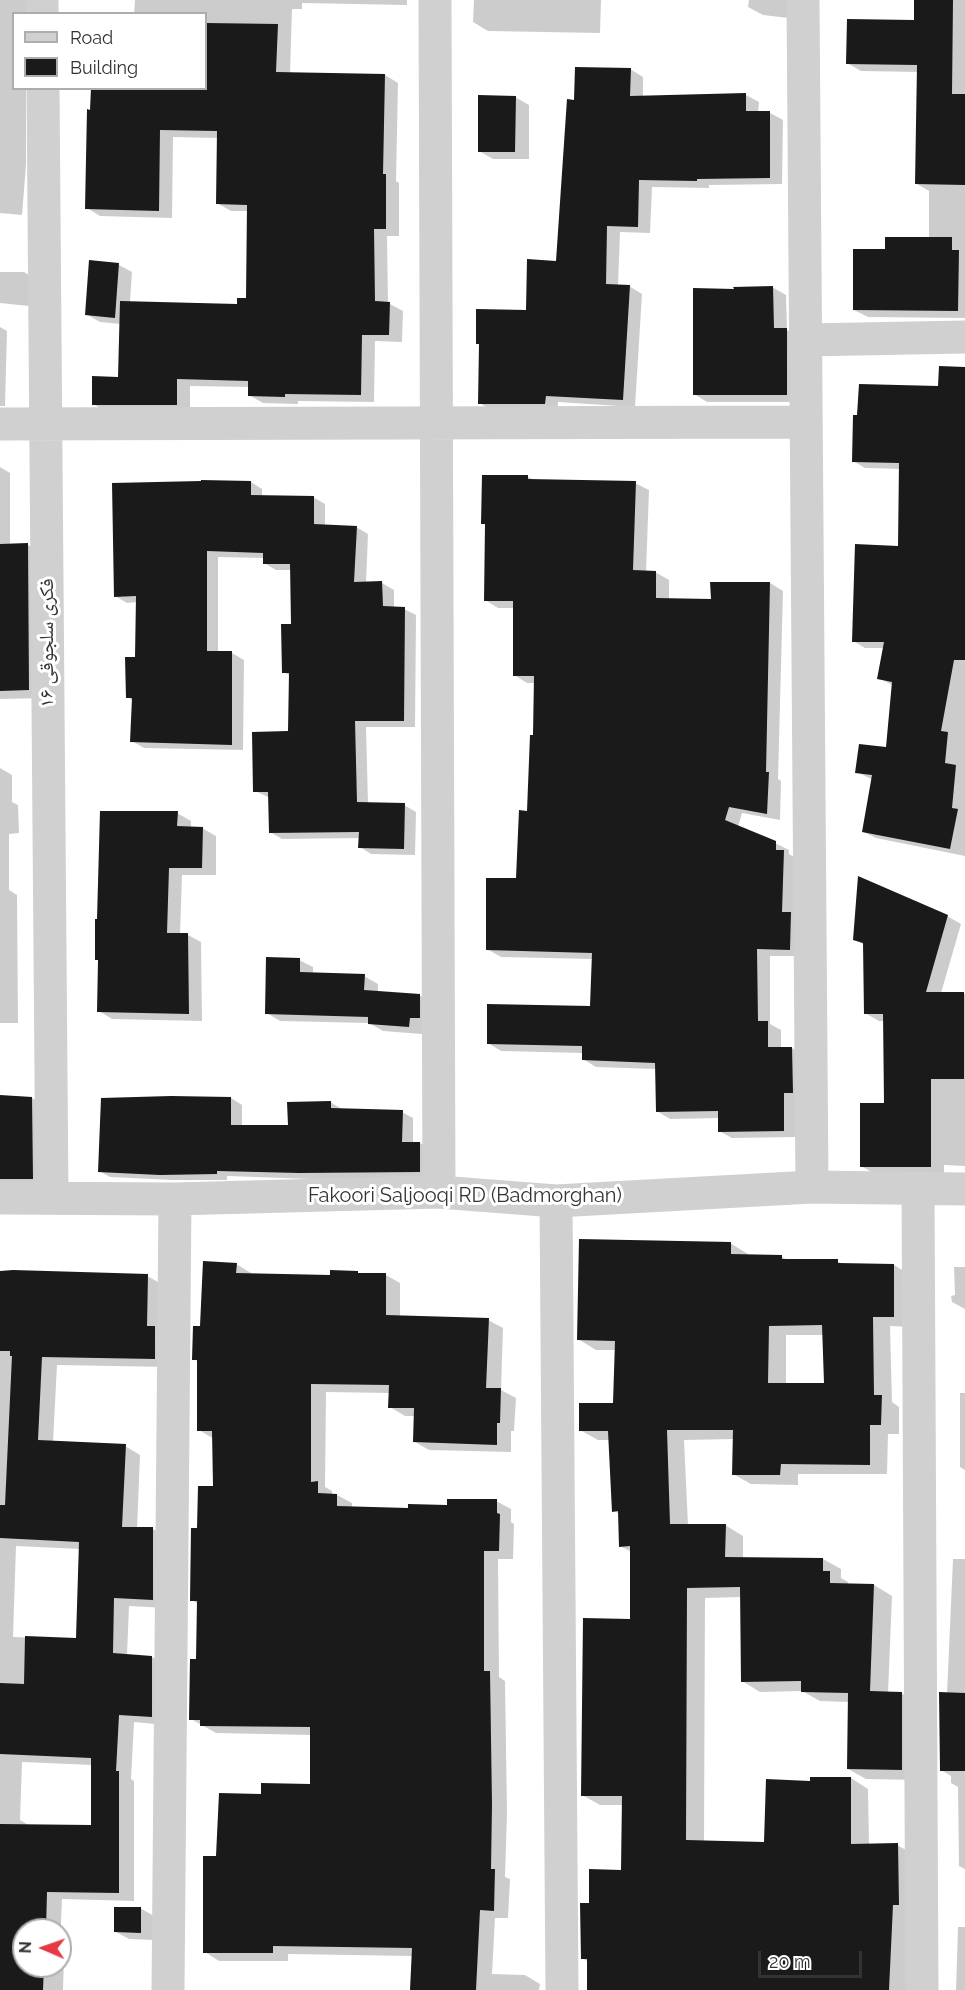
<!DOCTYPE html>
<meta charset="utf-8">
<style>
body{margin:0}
#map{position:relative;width:965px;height:1990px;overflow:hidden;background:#fff;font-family:Raleway,sans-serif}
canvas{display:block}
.legend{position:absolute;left:12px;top:12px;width:195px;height:78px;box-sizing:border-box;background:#fff;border:2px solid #adadad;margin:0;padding:8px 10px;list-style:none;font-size:18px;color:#333}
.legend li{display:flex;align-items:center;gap:12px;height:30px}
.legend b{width:30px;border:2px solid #adadad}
.north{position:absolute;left:12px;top:1918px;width:60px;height:60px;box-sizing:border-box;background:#fff;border:2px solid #adadad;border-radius:50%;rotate:272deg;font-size:16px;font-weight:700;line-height:24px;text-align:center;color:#333}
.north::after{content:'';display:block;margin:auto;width:21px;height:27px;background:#e63946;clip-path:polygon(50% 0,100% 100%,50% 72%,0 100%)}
.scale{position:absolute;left:758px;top:1951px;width:104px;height:27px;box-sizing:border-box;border:3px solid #333;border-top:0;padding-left:8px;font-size:18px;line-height:21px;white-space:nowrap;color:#333;-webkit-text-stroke:4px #fff;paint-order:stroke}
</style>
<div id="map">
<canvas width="965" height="1990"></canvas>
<ul class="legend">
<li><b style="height:8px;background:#d0d0d0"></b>Road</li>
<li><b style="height:16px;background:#1a1a1a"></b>Building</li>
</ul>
<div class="north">N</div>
<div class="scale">20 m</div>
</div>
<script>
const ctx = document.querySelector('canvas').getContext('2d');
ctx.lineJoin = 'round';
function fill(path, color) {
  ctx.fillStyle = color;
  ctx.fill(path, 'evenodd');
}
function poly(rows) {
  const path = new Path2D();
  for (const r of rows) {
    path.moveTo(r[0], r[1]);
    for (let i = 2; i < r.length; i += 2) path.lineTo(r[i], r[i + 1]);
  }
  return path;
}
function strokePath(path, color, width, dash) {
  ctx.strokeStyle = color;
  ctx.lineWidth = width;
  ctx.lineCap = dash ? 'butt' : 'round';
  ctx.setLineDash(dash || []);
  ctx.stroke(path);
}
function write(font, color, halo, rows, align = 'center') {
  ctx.font = font + ' Raleway,"Noto Naskh Arabic",sans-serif';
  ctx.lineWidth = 6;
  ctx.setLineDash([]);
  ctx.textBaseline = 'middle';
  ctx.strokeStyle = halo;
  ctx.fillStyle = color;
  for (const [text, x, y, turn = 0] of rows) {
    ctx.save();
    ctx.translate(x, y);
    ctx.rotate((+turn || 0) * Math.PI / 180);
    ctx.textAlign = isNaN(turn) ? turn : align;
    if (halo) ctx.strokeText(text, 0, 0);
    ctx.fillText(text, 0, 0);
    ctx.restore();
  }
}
const shadow = poly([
 [0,0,32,0,32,14,14,14,14,88,40,88,26,89,26,165,22,215,0,213],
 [135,0,407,0,407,5,302,3,302,9,292,9,290,74,385,75,398,83,396,181,399,183,399,236,387,236,388,303,403,311,402,342,375,341,374,402,298,401,298,404,263,403,249,395,249,387,190,386,190,412,107,412,93,404,119,378,121,324,100,322,86,314,91,262,119,265,132,272,130,302,238,305,248,299,249,211,231,211,217,203,218,138,173,137,172,218,100,216,87,208,133,88,206,88,206,14,134,14],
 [474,0,601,0,600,33,488,31,473,22],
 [749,0,790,0,788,18,763,15,748,7],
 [916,0,965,0,965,318,868,317,854,310,886,251,929,239,929,191,917,184,919,72,861,71,847,63,916,22],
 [630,69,643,77,643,97,746,95,759,102,758,113,770,113,783,120,782,184,709,185,709,188,652,187,650,233,620,232,618,286,629,286,642,294,635,407,558,402,558,410,492,411,480,403,481,345,477,343,527,311,557,262,575,101],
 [515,97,529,105,529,159,493,159,479,151],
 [0,272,24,272,30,276,29,306,0,303],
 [772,287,786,295,787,330,800,337,800,402,707,402,694,394,735,291],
 [0,327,7,331,5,406,0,406],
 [965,368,965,856,876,838,864,832,873,780,857,772,887,749,894,686,879,678,884,648,865,648,853,641,899,547,901,469,865,468,853,461],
 [0,467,10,473,10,545,28,545,43,553,44,698,0,699],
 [528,477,534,480,635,483,649,490,646,572,655,572,669,580,669,600,712,600,712,584,770,583,783,591,778,779,781,781,780,820,742,813,738,827,775,843,789,850,789,854,797,859,803,956,770,956,770,1024,781,1030,781,1048,792,1048,805,1056,797,1137,732,1138,719,1131,719,1118,670,1119,657,1111,656,1069,596,1067,583,1059,583,1053,501,1051,488,1043,591,1007,593,959,501,957,487,949,517,880,529,812,535,737,536,683,527,683,514,675,514,608,498,608,485,600,486,525,483,523],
 [251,482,262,489,262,497,313,497,325,504,325,526,356,527,368,534,366,583,382,583,394,590,394,608,404,609,416,615,415,727,366,727,368,804,404,805,416,812,415,855,371,854,360,847,360,838,282,839,270,832,270,798,255,791,290,733,290,676,284,672,292,625,292,570,276,570,264,563,264,558,218,557,218,653,232,653,244,660,243,750,144,748,132,741,133,701,128,697,137,659,137,602,127,603,115,596],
 [0,768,12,775,12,802,18,805,19,833,9,834,9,890,17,895,18,1023,0,1023],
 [177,813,191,821,191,828,202,828,216,836,216,875,182,875,180,935,188,935,201,942,202,1021,112,1019,99,1011,100,961,97,959],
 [947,916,961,924,941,993,965,994,965,1166,944,1165,944,1174,875,1174,861,1166,886,1105,885,1021,879,1021,865,1013,865,945,855,940],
 [299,960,313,967,313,974,364,976,378,984,378,993,419,995,433,1003,422,1034,383,1031,369,1023,280,1021,267,1013],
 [0,1097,32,1098,47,1107,48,1187,0,1190],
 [231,1098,242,1105,242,1126,289,1126,330,1102,342,1109,402,1112,413,1118,413,1143,420,1143,431,1150,431,1178,312,1179,227,1176,227,1180,172,1180,110,1177,99,1171,102,1100],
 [730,1243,748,1254,748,1256,782,1257,789,1261,837,1261,844,1265,894,1265,912,1276,911,1327,890,1326,892,1402,899,1407,899,1434,888,1434,887,1474,798,1474,798,1485,751,1484,733,1474,734,1439,684,1440,688,1525,725,1525,743,1536,743,1558,823,1559,841,1569,841,1578,848,1582,848,1585,874,1585,892,1596,888,1693,901,1693,919,1703,920,1780,866,1779,848,1769,849,1702,820,1701,802,1691,760,1692,742,1681,741,1597,705,1598,704,1842,766,1843,811,1782,851,1778,868,1789,869,1845,897,1845,915,1855,907,1990,588,1990,589,1962,582,1958,590,1905,622,1871,623,1805,600,1805,582,1795,631,1621,632,1552,620,1546,620,1514,614,1511,610,1440,598,1440,580,1430,615,1404,616,1350,596,1350,578,1339],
 [786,1335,824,1335,825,1384,786,1384],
 [236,1264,251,1273,251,1275,331,1277,357,1272,362,1275,386,1275,400,1283,400,1317,488,1320,503,1328,501,1390,516,1398,514,1431,511,1431,511,1452,429,1450,415,1442,416,1416,405,1416,390,1407,390,1393,326,1392,325,1487,332,1491,332,1495,337,1495,352,1503,352,1508,409,1510,496,1501,511,1509,511,1522,514,1524,513,1559,498,1559,499,1677,505,1681,507,1814,505,1877,510,1879,508,1918,495,1918,492,1974,525,1975,540,1984,539,1990,411,1990,413,1956,288,1954,288,1961,219,1961,205,1952,218,1857,263,1796,312,1785,312,1735,216,1733,191,1719,198,1661,198,1604,192,1600,199,1530,215,1488,214,1439,199,1430,199,1362,194,1359,202,1328],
 [954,1267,965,1267,965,1309,952,1302,951,1296,955,1295],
 [0,1272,147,1276,162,1284,170,1367,57,1365,53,1442,125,1446,140,1455,137,1529,153,1529,168,1538,167,1608,129,1606,127,1655,152,1657,167,1666,166,1725,134,1722,131,1779,134,1781,134,1901,62,1899,60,1946,60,1930,24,1930,24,1966,60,1966,60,1953,64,1955,63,1990,0,1990],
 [16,1546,81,1549,77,1639,13,1637],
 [22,1762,93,1765,93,1826,30,1826,20,1820],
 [960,1393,965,1393,965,1470,960,1467],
 [953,1559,965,1559,965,1869,959,1866,958,1787,951,1783,951,1776,941,1770,947,1694],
 [140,1908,154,1916,154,1940,129,1939,116,1932],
 [958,1927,965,1927,965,1990,956,1990]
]);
const building = poly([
 [914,0,953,0,952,94,965,94,965,185,915,184,917,65,846,64,847,19,914,20],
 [206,23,278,24,276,72,385,74,383,174,386,174,386,229,374,229,375,301,390,302,389,335,362,335,361,395,285,394,285,397,248,396,248,381,177,379,177,405,92,405,92,376,118,377,120,301,237,304,237,298,246,298,247,205,216,204,217,131,160,130,159,211,85,209,87,109,90,110,91,88,206,88],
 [575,67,631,68,630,96,746,93,746,111,770,111,770,178,697,179,697,181,639,180,638,227,607,226,606,284,630,285,623,400,546,396,545,404,478,404,479,344,476,344,476,309,526,310,527,259,556,261,567,99,574,100],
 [478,95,516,96,515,152,478,152],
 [885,237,952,237,952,250,959,250,958,311,853,310,853,249,885,249],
 [89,260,119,263,115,318,85,315],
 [773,286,774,328,787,328,787,395,693,395,693,288,734,289,733,287],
 [939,366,965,367,965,660,954,660,941,731,948,732,945,763,956,765,952,808,958,809,950,849,862,832,872,775,855,773,859,744,886,747,892,682,877,679,884,642,852,642,855,544,898,546,899,463,852,462,853,415,857,415,859,384,938,386],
 [482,475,528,475,528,479,636,481,633,570,656,571,656,598,711,599,710,582,770,582,766,772,769,772,767,814,729,807,725,820,776,841,776,850,784,850,782,912,791,912,790,950,757,949,758,1021,768,1021,768,1047,792,1047,793,1093,784,1093,784,1131,718,1132,718,1111,656,1112,655,1063,582,1060,582,1046,487,1044,487,1004,590,1006,592,953,486,950,486,878,516,878,519,810,527,811,530,735,533,735,534,676,513,676,513,601,484,601,485,524,481,524],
 [201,480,251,481,251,495,314,496,314,524,357,526,354,582,382,581,383,606,405,607,404,721,355,721,357,802,405,803,404,849,358,848,359,832,269,833,268,792,253,792,252,732,288,731,289,673,282,673,281,624,291,624,290,564,263,564,263,553,207,551,207,651,232,651,232,745,130,742,132,698,126,698,125,657,135,657,136,596,114,597,112,483,201,481],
 [28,543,29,690,0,691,0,544],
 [100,811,178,811,177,826,203,827,202,868,169,868,167,933,188,933,189,1014,97,1012,98,960,95,960,95,919,97,919],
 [858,876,948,915,926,992,964,992,964,1079,931,1079,931,1167,860,1167,860,1103,884,1103,883,1014,864,1014,863,943,853,940],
 [266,957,300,958,300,972,365,974,364,990,420,994,420,1018,410,1018,409,1027,368,1024,368,1017,265,1014],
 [0,1095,32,1097,33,1179,0,1179],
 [171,1096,231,1097,231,1125,288,1125,287,1102,331,1101,331,1108,403,1110,402,1142,420,1142,420,1172,299,1173,217,1171,217,1174,160,1175,98,1172,101,1098],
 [579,1239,731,1242,731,1254,782,1255,782,1259,838,1259,838,1263,894,1264,894,1317,873,1317,874,1395,882,1395,881,1425,870,1425,870,1465,781,1464,780,1475,732,1475,733,1430,667,1430,670,1524,726,1524,725,1557,823,1558,823,1571,830,1571,830,1583,874,1584,870,1691,902,1692,902,1770,847,1769,848,1693,801,1692,801,1681,741,1682,740,1587,687,1588,686,1840,764,1842,766,1779,810,1781,810,1777,851,1777,851,1844,898,1843,899,1905,893,1905,889,1990,587,1990,587,1959,581,1959,580,1903,589,1903,589,1869,621,1870,622,1796,581,1796,583,1618,630,1619,630,1546,619,1547,618,1511,612,1512,608,1431,579,1431,579,1403,613,1403,615,1341,577,1340],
 [822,1325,824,1383,768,1383,769,1326],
 [203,1261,237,1263,236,1273,330,1275,330,1270,358,1271,358,1273,386,1273,386,1315,489,1318,486,1388,501,1388,500,1423,497,1423,497,1445,413,1442,414,1408,388,1408,389,1385,311,1384,311,1482,318,1481,318,1493,337,1494,337,1506,408,1508,408,1504,447,1505,447,1499,497,1499,497,1513,500,1514,499,1551,484,1551,484,1671,490,1671,492,1805,491,1869,495,1869,494,1911,480,1910,476,1990,410,1990,412,1948,273,1946,273,1953,203,1953,203,1856,216,1856,219,1793,261,1794,261,1783,310,1784,310,1727,200,1726,200,1720,189,1720,190,1659,196,1659,197,1601,190,1601,191,1528,197,1528,198,1486,213,1486,212,1431,197,1431,197,1360,192,1360,193,1326,200,1326],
 [13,1270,148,1274,147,1326,155,1326,155,1359,42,1357,38,1440,126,1444,122,1527,153,1527,153,1600,114,1598,113,1653,152,1656,152,1717,119,1715,116,1771,119,1771,119,1893,47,1892,46,1930,24,1930,24,1966,44,1966,43,1990,0,1990,0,1824,91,1825,91,1758,0,1754,0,1683,24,1684,25,1636,76,1638,79,1542,0,1538,0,1505,5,1505,12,1356,10,1356,10,1351,0,1351,0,1271],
 [939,1692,965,1693,965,1771,940,1771],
 [114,1907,141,1907,141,1933,114,1932]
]);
const street = poly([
 [42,0,42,14],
 [435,0,439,1192],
 [803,0,812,1187],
 [43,88,52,1198],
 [806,340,965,337],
 [0,424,806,422],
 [918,1189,922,1990],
 [0,1198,175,1199,439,1192,556,1201,812,1187,965,1189],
 [556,1201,562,1990],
 [168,1990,175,1199]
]);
const streetNames = [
 ["فکری سلجوقی ۱۶",47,643,-90],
 ["Fakoori Saljooqi RD (Badmorghan)",465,1196]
];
fill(shadow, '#0003');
fill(building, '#1a1a1a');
strokePath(street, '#d0d0d0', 33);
write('20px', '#333', '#fff', streetNames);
</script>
